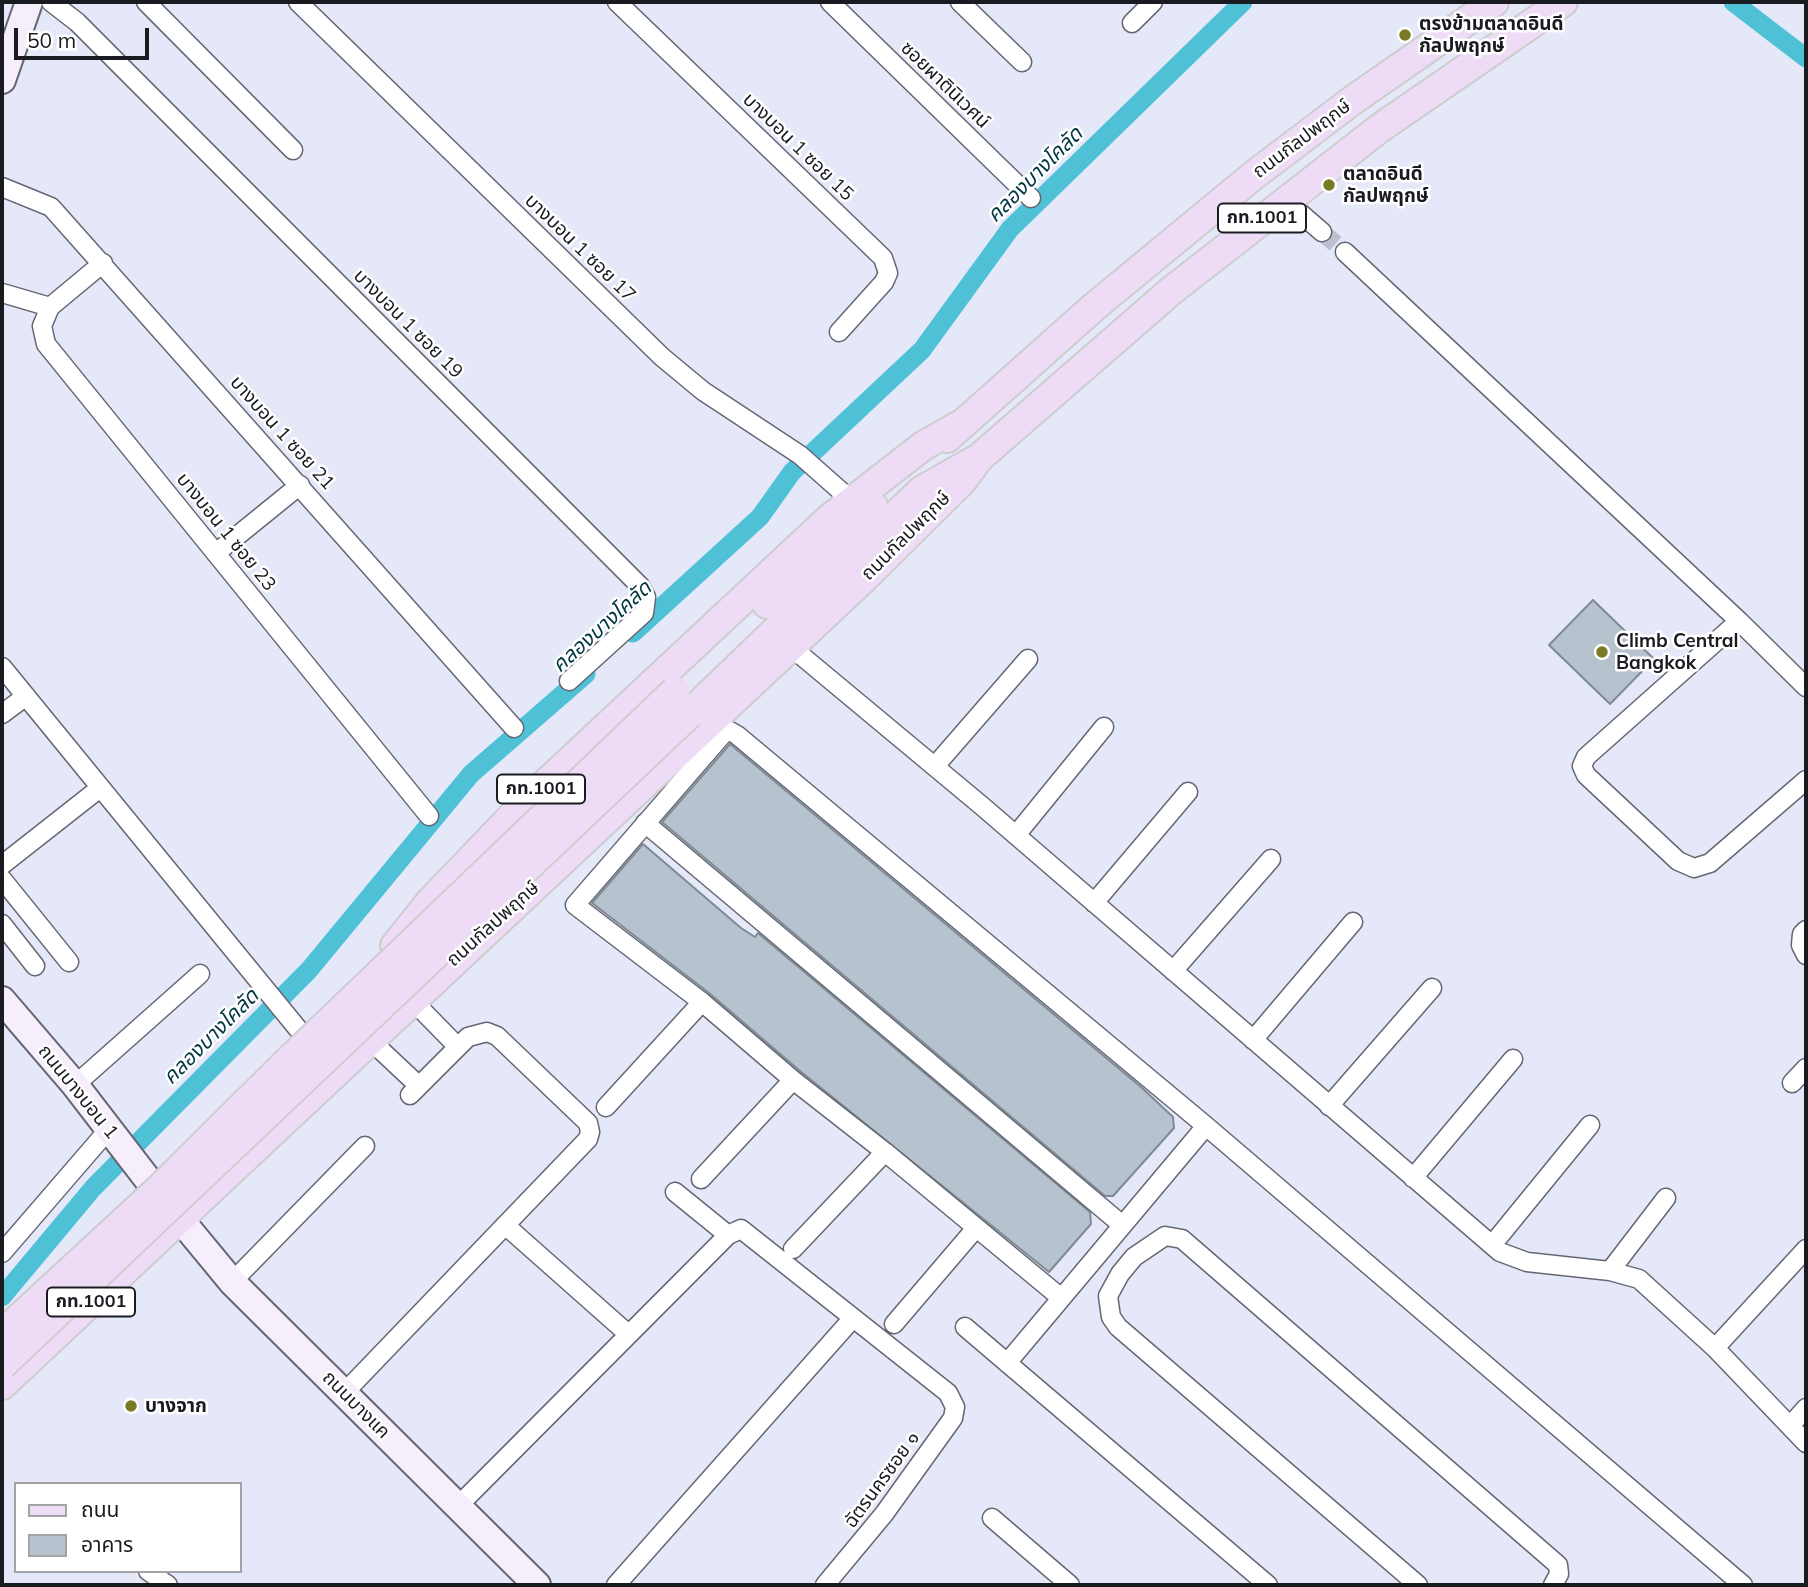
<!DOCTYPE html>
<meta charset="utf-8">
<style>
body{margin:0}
#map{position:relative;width:1808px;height:1587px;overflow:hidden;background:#e5e8f8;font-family:Mulish,"Noto Sans Thai",sans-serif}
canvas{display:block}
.frame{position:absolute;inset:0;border:4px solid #1a1b21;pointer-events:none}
.legend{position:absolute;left:14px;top:1482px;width:228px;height:91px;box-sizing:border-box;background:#fff;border:2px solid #a3a4a6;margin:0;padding:9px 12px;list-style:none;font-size:21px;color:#1a1b21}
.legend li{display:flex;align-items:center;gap:14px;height:35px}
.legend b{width:35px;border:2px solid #a3a4a6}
.scale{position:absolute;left:14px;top:28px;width:135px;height:32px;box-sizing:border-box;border:4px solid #1a1b21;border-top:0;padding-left:9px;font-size:21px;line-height:24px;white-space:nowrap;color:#1a1b21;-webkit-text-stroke:5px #fff;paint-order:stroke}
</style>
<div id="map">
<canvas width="1808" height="1587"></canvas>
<div class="frame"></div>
<ul class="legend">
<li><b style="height:9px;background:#eedcf7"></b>ถนน</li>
<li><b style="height:19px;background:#b6c3cf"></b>อาคาร</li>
</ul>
<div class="scale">50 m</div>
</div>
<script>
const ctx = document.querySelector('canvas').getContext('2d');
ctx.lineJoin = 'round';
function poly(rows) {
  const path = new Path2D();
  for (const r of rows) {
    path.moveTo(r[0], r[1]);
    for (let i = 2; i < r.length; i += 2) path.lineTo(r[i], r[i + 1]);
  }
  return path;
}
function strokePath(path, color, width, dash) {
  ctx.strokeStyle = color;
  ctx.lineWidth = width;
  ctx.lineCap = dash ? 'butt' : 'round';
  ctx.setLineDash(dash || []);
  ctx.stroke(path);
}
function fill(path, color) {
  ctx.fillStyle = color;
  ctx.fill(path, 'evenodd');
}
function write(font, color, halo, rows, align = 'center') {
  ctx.font = font + ' Mulish,"Noto Sans Thai",sans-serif';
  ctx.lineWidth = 5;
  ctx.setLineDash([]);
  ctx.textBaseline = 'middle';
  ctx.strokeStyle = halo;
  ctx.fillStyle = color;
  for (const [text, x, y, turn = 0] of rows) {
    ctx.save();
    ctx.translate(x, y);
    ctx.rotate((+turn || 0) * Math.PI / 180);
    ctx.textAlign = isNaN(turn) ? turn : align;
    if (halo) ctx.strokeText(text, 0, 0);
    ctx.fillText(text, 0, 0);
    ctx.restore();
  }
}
const canal = poly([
 [1733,2,1806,58],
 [633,633,760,517,792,472,922,350,1010,229,1243,2],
 [2,1297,93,1188,309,970,471,774,586,674]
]);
const building = poly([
 [1593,600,1654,659,1610,704,1549,645,1593,600],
 [730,744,1141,1087,1173,1117,1174,1128,1113,1196,1105,1196,662,822,730,744],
 [643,844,741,928,755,937,758,933,1090,1212,1091,1224,1049,1272,800,1071,709,993,592,903,643,844]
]);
const minorTunnel = poly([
 [1322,232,1345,252]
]);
const minor = poly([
 [51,2,77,22,640,586,646,597,644,613,569,681],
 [146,2,293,150],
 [298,2,662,357,703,391,800,455,852,501],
 [617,2,883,258,888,273,884,282,839,332],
 [830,2,1031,198],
 [960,2,1022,62],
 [1132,23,1153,2],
 [2,187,51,207,514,728],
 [1285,200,1322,232],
 [1345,252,1739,621,1806,687],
 [2,293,50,307,42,326,46,344,429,816],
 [50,307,103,263],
 [216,553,300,485],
 [1739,621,1586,757,1582,766,1586,775,1678,861,1694,868,1710,863,1806,780],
 [791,647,982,806,1500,1252,1527,1262,1610,1271,1639,1279,1715,1348,1806,1443],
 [2,667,307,1040],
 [2,714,26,696],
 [935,766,1028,659],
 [645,823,1121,1224],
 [1016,835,1104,727],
 [2,865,100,788],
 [2,879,69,962],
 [1094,903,1188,792],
 [2,924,35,966],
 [1806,930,1802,934,1801,945,1806,955],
 [1173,971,1271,859],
 [411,999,458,1047],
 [369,1039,419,1086],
 [1253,1040,1353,922],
 [1792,1083,1806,1068],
 [75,1085,200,974],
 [1329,1106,1432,988],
 [606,1107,702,1002],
 [1413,1178,1513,1059],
 [701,1179,793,1080],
 [675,1192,728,1235],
 [505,1225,627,1333],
 [1492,1245,1590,1125],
 [793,1249,885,1152],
 [2,1253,109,1129],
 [1610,1271,1666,1198],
 [232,1282,365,1146],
 [1060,1297,885,1152,793,1080,702,1002,575,905,723,734,730,731,737,735,1206,1126,1743,1585],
 [894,1324,976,1228],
 [965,1327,1268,1585],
 [1715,1348,1806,1249],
 [1007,1363,1206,1126],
 [344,1393,588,1139,590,1132,588,1123,497,1036,487,1032,468,1037,410,1095],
 [1790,1426,1806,1408],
 [458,1506,728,1235,741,1229,948,1393,955,1407,953,1418,884,1514,825,1585],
 [992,1518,1070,1585],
 [148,1571,168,1585],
 [616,1585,853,1318],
 [1418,1585,1118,1327,1111,1317,1108,1296,1120,1274,1134,1257,1165,1236,1182,1239,1558,1565,1559,1574,1553,1585]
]);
const secondary = poly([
 [2,80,29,2],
 [2,1000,75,1085,152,1185],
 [180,1219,232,1282,537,1585]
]);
const primary = poly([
 [947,438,1094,307,1254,175,1353,100,1494,2],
 [767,604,873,506],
 [689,714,921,491,979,458,1171,291,1380,128,1563,2],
 [395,946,430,902,526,802,829,519,923,446,960,425],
 [2,1385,863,579,962,481,979,458]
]);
const primaryBridge = poly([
 [2,1334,159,1189,282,1067,675,691],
 [2,1365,689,714]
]);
const markers = [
 [1405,35,7,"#787b23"],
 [1329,185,7,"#787b23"],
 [1602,652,7,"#787b23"],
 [131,1406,7,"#787b23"]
];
const shields = [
 [1262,218,88],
 [541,789,88],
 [91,1302,88]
];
const shieldNames = [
 ["กท.1001",1262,218],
 ["กท.1001",541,789],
 ["กท.1001",91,1302]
];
const poiNames = [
 ["ตรงข้ามตลาดอินดี",1419,24],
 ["กัลปพฤกษ์",1419,46],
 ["ตลาดอินดี",1343,174],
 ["กัลปพฤกษ์",1343,196],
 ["Climb Central",1616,641],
 ["Bangkok",1616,663],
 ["บางจาก",145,1406]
];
const streetNames = [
 ["ซอยผาตินิเวศน์",945,85,44],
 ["ถนนกัลปพฤกษ์",1302,139,-37],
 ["บางบอน 1 ซอย 15",798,147,44],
 ["บางบอน 1 ซอย 17",580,248,44],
 ["บางบอน 1 ซอย 19",408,324,45],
 ["บางบอน 1 ซอย 21",282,433,48],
 ["บางบอน 1 ซอย 23",226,532,51],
 ["ถนนกัลปพฤกษ์",906,536,-45],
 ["ถนนกัลปพฤกษ์",493,924,-42],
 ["ถนนบางบอน 1",78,1092,51],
 ["ถนนบางแค",356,1405,45],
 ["ฉัตรนครซอย ๑",882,1480,-54]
];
const waterNames = [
 ["คลองบางโคลัด",1035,175,-45],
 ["คลองบางโคลัด",602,627,-42],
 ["คลองบางโคลัด",211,1037,-45]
];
strokePath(canal, '#4ec1d6', 19);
fill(building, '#b6c3cf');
strokePath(building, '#7e8a95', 2);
strokePath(minorTunnel, '#bcbfcd', 18, [18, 9]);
strokePath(minor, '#656674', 21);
strokePath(secondary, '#656674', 30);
strokePath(primary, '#cdcdce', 32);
strokePath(minor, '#fff', 18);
strokePath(secondary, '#f6eefb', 26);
strokePath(primary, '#eedcf7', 28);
strokePath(primaryBridge, '#cdcdce', 32, []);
strokePath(primaryBridge, '#eedcf7', 28);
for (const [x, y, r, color] of markers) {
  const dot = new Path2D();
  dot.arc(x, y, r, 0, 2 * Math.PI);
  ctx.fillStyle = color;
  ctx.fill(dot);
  strokePath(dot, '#fff', 2.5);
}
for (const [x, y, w] of shields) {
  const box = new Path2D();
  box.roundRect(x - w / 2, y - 14.5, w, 29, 5);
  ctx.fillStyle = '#fff';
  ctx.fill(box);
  strokePath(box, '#1a1b21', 2);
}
write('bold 18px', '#1a1b21', null, shieldNames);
write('bold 19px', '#1a1b21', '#fff', poiNames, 'left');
write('19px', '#1a1b21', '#fff', streetNames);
write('italic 21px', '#003740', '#fff', waterNames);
</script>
